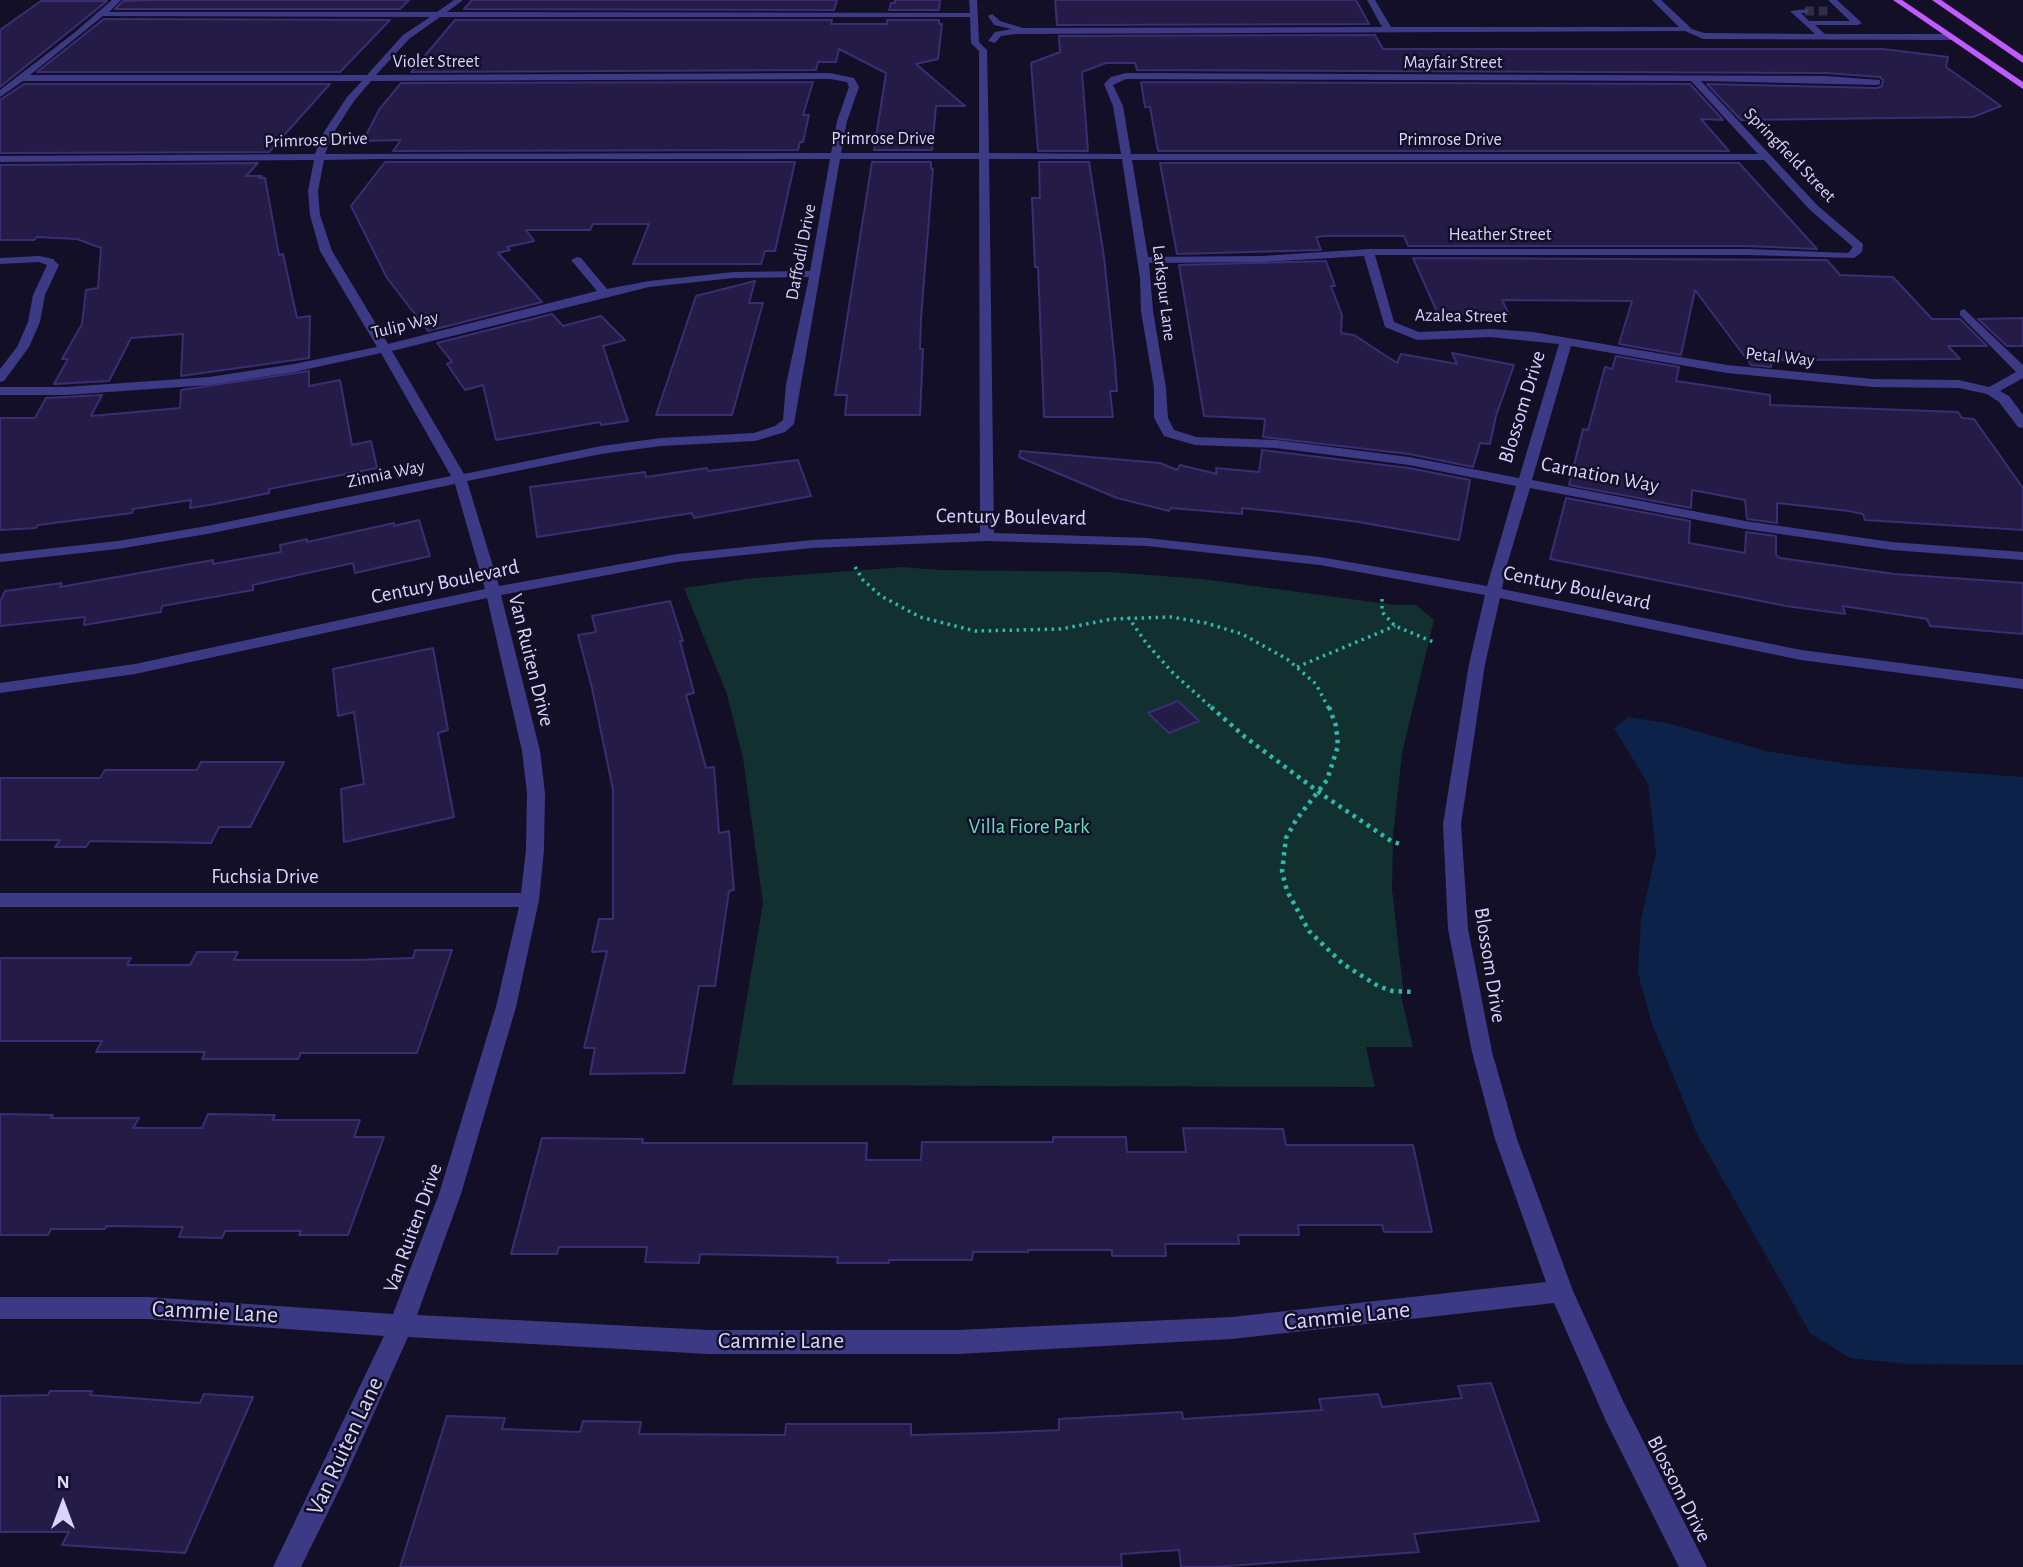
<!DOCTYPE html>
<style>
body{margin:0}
#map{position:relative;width:2023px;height:1567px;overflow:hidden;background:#130f26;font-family:"Alegreya Sans",sans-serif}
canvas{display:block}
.north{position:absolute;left:28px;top:1469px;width:70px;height:70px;-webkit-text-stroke:5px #130f26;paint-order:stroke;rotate:0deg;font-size:19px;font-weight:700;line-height:28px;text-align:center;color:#d9d4ff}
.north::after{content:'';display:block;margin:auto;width:24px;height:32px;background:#d9d4ff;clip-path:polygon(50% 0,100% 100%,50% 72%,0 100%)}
</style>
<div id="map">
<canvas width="2023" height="1567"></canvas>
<div class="north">N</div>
</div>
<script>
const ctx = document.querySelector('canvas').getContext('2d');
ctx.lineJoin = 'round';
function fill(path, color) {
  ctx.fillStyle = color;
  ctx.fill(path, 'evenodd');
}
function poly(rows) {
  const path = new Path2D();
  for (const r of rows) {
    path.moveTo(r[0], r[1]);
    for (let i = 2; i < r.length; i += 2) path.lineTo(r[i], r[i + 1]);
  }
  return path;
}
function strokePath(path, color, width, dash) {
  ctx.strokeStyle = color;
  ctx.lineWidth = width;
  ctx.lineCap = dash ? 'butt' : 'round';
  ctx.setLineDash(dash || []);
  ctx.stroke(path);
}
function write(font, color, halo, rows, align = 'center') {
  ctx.font = font + ' "Alegreya Sans",sans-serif';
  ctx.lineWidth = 5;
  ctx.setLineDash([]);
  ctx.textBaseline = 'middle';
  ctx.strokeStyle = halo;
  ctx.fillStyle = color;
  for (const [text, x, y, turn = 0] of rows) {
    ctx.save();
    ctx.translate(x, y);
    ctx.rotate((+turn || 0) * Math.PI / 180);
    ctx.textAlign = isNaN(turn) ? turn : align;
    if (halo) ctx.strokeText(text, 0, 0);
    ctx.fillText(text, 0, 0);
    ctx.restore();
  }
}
const green = poly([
 [903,567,938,570,1110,572,1202,579,1395,605,1416,605,1434,620,1402,753,1393,837,1392,889,1403,988,1401,996,1413,1047,1366,1047,1375,1087,732,1085,763,903,743,758,727,694,684,588,745,579]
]);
const water = poly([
 [1628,717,1667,723,1766,751,1847,764,2023,777,2023,1365,1908,1364,1850,1358,1810,1333,1697,1134,1651,1021,1638,973,1641,919,1656,853,1648,784,1614,728]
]);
const building = poly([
 [153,0,409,0,400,9,115,9,123,1,153,0],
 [472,0,837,0,834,10,464,9,472,0],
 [895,0,940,0,939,10,889,10,891,3,895,3,895,0],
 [1055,0,1356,0,1369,24,1057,25,1055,0],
 [41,1,107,1,0,87,0,30,41,1],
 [104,19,390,20,340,72,37,72,104,19],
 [455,20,832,20,831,24,887,24,887,20,939,20,939,24,942,24,938,59,916,64,965,106,936,106,932,150,874,150,886,73,839,49,836,62,818,62,816,70,411,72,455,20],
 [1375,35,1383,49,1883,49,1948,57,1946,67,2001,106,1973,117,1741,120,1707,84,1877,88,1882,86,1883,80,1880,77,1826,73,1137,70,1135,63,1106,63,1082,72,1088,151,1038,151,1031,63,1060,52,1059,36,1375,35],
 [813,82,803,115,809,115,803,142,800,142,798,150,393,151,401,140,363,141,379,110,401,83,813,82],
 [1141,82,1690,84,1723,120,1701,119,1729,151,1158,151,1150,107,1145,107,1141,82],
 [24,84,330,84,269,152,0,153,0,100,24,84],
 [385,162,795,162,775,251,765,251,761,264,633,264,649,224,593,224,590,230,526,230,534,241,507,247,510,250,498,253,542,302,428,331,387,278,351,206,385,162],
 [872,162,931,162,931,169,933,169,921,318,920,349,923,349,920,415,845,415,847,395,835,395,872,162],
 [1039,162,1089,162,1104,257,1115,363,1117,391,1110,391,1113,417,1044,417,1038,267,1035,267,1032,198,1040,198,1039,162],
 [258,163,246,176,262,176,259,178,265,178,279,255,283,254,297,318,310,316,309,358,181,376,183,334,131,338,109,381,54,384,68,359,62,359,82,324,86,290,98,288,101,248,77,239,37,237,34,240,0,240,0,165,258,163],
 [1160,163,1739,163,1817,249,1748,246,1408,246,1404,236,1325,236,1316,237,1321,250,1177,254,1160,163],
 [1413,258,1827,260,1840,275,1893,277,1932,319,1960,319,1987,346,1948,346,1960,359,1771,360,1771,367,1751,365,1695,290,1681,355,1619,344,1632,301,1502,300,1509,314,1438,314,1413,258],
 [1326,261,1335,286,1331,286,1342,315,1341,333,1354,335,1397,363,1401,354,1457,364,1452,353,1514,365,1496,416,1490,444,1480,443,1473,467,1409,454,1263,437,1265,419,1204,416,1179,265,1326,261],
 [755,281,749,303,763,303,732,415,656,415,696,296,755,281],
 [552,314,563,326,601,316,625,340,603,346,628,421,601,425,600,422,496,440,483,385,465,390,447,364,452,362,437,343,552,314],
 [2023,318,2023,346,2007,346,1978,319,2023,318],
 [1616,356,1679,367,1676,381,1770,395,1770,405,1958,412,1962,418,1974,419,2023,488,2023,530,1865,520,1863,514,1849,511,1777,503,1777,523,1747,519,1745,500,1692,490,1691,508,1569,485,1583,429,1588,430,1605,367,1612,369,1616,356],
 [309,371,309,386,340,380,352,445,371,441,377,468,269,489,269,493,215,504,190,508,191,500,133,509,132,513,38,525,36,528,0,530,0,418,35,418,46,398,102,395,91,416,180,408,181,390,309,371],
 [1262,450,1409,468,1470,480,1459,540,1359,522,1281,512,1242,508,1242,514,1171,508,1169,511,1117,498,1019,457,1020,451,1160,463,1177,470,1180,465,1217,474,1216,468,1259,472,1262,450],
 [798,460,811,496,694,518,692,513,537,537,530,487,645,472,646,477,707,468,708,471,798,460],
 [1566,498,1690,521,1689,543,1745,553,1746,532,1776,536,1776,555,1780,558,1895,574,2023,583,2023,634,1930,626,1927,619,1843,606,1845,614,1786,606,1550,559,1566,498],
 [419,520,430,556,355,573,353,563,253,585,253,590,162,606,161,612,84,625,85,617,0,626,0,602,5,591,62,583,60,587,213,560,213,564,281,552,280,545,307,539,307,542,394,523,394,526,419,520],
 [670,601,683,641,680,641,694,693,686,695,706,768,714,767,719,833,729,831,734,890,729,891,715,986,699,986,684,1073,590,1074,595,1048,584,1048,607,951,592,952,599,919,613,919,613,790,592,688,578,635,596,632,592,616,670,601],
 [433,648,448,730,438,733,454,817,344,842,341,789,364,784,354,712,338,716,333,669,433,648],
 [1178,701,1199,721,1169,733,1148,713,1178,701],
 [201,762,284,762,250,827,219,827,211,843,90,841,86,847,55,847,60,840,0,840,0,778,100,778,105,770,197,770,201,762],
 [415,950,452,950,417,1053,301,1053,298,1059,202,1059,205,1052,96,1052,102,1041,0,1041,0,958,131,958,127,965,190,965,197,952,238,952,234,960,355,960,413,958,415,950],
 [0,1114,53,1115,51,1118,139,1118,133,1128,202,1128,208,1114,275,1115,272,1120,360,1120,354,1137,384,1137,348,1235,299,1235,301,1231,225,1231,222,1238,179,1237,183,1227,106,1226,105,1229,51,1229,48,1235,0,1235,0,1114],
 [1183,1128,1283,1129,1286,1145,1413,1145,1432,1232,1384,1232,1382,1225,1298,1225,1299,1235,1238,1235,1239,1244,1165,1244,1166,1256,1112,1256,1112,1250,1028,1250,1028,1252,973,1252,972,1260,889,1260,889,1263,837,1263,838,1257,700,1254,699,1263,645,1262,647,1247,559,1247,557,1254,511,1254,542,1138,643,1139,642,1143,867,1143,866,1160,921,1160,922,1142,1053,1142,1053,1137,1126,1137,1127,1152,1186,1152,1183,1128],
 [1491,1383,1539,1521,1414,1534,1419,1552,1214,1567,1181,1567,1179,1550,1121,1554,1122,1567,400,1567,447,1416,505,1418,502,1429,580,1432,583,1421,641,1422,639,1434,785,1435,786,1424,911,1424,911,1435,991,1433,1059,1430,1059,1419,1182,1412,1183,1419,1322,1410,1319,1399,1378,1394,1382,1407,1462,1398,1458,1386,1491,1383],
 [50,1391,92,1391,90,1395,200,1403,204,1394,253,1397,185,1553,62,1545,69,1532,0,1532,0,1396,48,1395,50,1391]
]);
const minorTunnel = poly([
 [1805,11,1828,11]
]);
const pathFar1 = poly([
 [855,567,863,580,881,596,920,617,975,631,1061,629,1112,619,1171,617,1206,623,1242,634,1287,659,1316,684,1329,709],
 [1382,599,1382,612,1395,626,1436,643],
 [1128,617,1147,644,1173,673,1213,709],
 [1297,667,1395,626]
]);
const path = poly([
 [1211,707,1245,737,1320,793,1391,841,1403,845],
 [1329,707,1336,726,1338,746,1327,780,1296,820,1286,838,1282,872,1287,891,1309,931,1343,964,1378,986,1392,991,1414,992]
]);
const minor = poly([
 [112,0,121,0,109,12,437,12,454,0,463,0,447,12,970,13,969,0,977,0,979,42,987,50,989,153,1121,154,1113,106,1104,84,1111,77,1126,73,1826,76,1880,80,1880,84,1877,85,1701,81,1818,206,1863,244,1862,252,1854,258,1748,255,1375,255,1394,322,1419,332,1490,329,1533,332,1727,365,1873,379,1959,380,1989,387,2016,372,1960,315,1960,311,1964,309,2023,365,2023,378,2000,391,2009,396,2023,415,2023,428,2018,427,1999,402,1987,394,1959,388,1873,387,1727,373,1571,346,1532,480,1745,521,1892,542,2023,552,2023,560,1892,550,1745,529,1530,488,1506,568,1502,589,1801,650,2023,679,2023,689,1801,660,1500,598,1485,664,1461,824,1468,929,1492,1052,1517,1139,1573,1291,1623,1401,1707,1567,1679,1567,1605,1419,1554,1303,1232,1339,958,1354,709,1354,408,1337,343,1482,301,1567,273,1567,384,1336,148,1319,0,1319,0,1297,148,1297,393,1314,439,1194,496,1007,519,907,0,907,0,893,521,893,526,850,527,793,522,751,487,598,135,674,0,693,0,683,135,664,485,589,455,484,207,534,118,549,0,562,0,554,118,541,207,526,451,476,381,353,294,372,209,385,66,395,0,395,0,387,66,387,209,377,294,364,377,347,320,251,310,215,308,191,314,160,0,162,0,156,315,154,324,132,347,97,362,81,23,81,0,97,0,90,74,33,112,0],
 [103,16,430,17,403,35,367,75,30,75,103,16],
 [440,17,970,17,971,43,979,51,979,153,841,153,847,121,859,87,854,78,830,73,376,75,409,39,440,17],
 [830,79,847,82,849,87,837,121,831,153,325,154,334,132,354,101,371,81,830,79],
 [1126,79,1691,81,1758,154,1131,154,1123,106,1113,85,1126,79],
 [376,159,830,159,810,271,734,272,649,281,607,289,581,258,577,257,571,260,597,291,388,344,332,251,320,215,318,191,324,160,376,159],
 [840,159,979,159,980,533,812,540,677,554,499,586,467,481,601,454,661,446,755,441,785,432,794,424,840,159],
 [989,159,1122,159,1140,278,1141,311,1154,388,1154,418,1164,436,1195,445,1276,448,1409,465,1516,486,1487,586,1320,557,1147,538,994,533,989,159],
 [1132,160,1764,160,1810,210,1853,247,1848,253,1748,249,1369,249,1262,256,1148,257,1132,160],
 [1364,256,1385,327,1417,340,1490,337,1559,344,1519,478,1409,457,1276,440,1196,437,1174,430,1168,418,1166,388,1153,311,1149,263,1262,262,1364,256],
 [809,277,786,385,783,420,775,426,754,433,661,438,601,446,464,474,392,351,649,287,734,278,809,277],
 [987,541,1147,546,1320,565,1485,595,1469,664,1443,824,1448,929,1472,1052,1495,1139,1546,1282,1232,1317,958,1330,709,1330,417,1315,461,1194,516,1007,539,900,544,850,545,793,540,751,501,595,677,562,812,548,987,541],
 [1367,0,1375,0,1391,27,1679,27,1652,0,1661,0,1692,29,1704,33,1815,34,1790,11,1808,9,1808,13,1801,13,1809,21,1850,21,1828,0,1837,0,1862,23,1858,25,1815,25,1825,34,1952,34,1956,37,1952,40,1703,39,1685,31,1015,34,1001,36,995,43,988,41,995,32,1012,29,994,25,988,16,992,14,1000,21,1023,28,1382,27,1367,0],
 [39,256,53,259,59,265,45,295,40,322,29,347,4,381,0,382,0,369,17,347,28,322,33,295,47,265,39,262,0,264,0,258,39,256]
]);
const major = poly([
 [1893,0,1902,0,2023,82,2023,89,1893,0],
 [1932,0,1941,0,2023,56,2023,63,1932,0]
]);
const farStreetnames = [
 ["Violet Street",436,62],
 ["Mayfair Street",1453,63],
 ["Primrose Drive",883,139],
 ["Primrose Drive",316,140,-2],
 ["Primrose Drive",1450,140],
 ["Springfield Street",1790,155,46],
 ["Heather Street",1500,235],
 ["Daffodil Drive",801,252,-79],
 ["Larkspur Lane",1164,293,83],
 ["Azalea Street",1461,316,1],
 ["Tulip Way",405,325,-14],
 ["Petal Way",1780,357,6],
 ["Zinnia Way",386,474,-12]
];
const streetNames = [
 ["Blossom Drive",1522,407,-73],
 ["Carnation Way",1600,475,11],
 ["Century Boulevard",1011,517,1],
 ["Century Boulevard",445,582,-12],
 ["Century Boulevard",1577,588,12],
 ["Van Ruiten Drive",531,660,76],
 ["Fuchsia Drive",265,877],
 ["Blossom Drive",1490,965,81],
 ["Van Ruiten Drive",413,1228,-70],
 ["Blossom Drive",1679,1489,63]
];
const parkNames = [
 ["Villa Fiore Park",1029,827]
];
const nearStreetnames = [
 ["Cammie Lane",215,1312,3],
 ["Cammie Lane",1347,1316,-6],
 ["Cammie Lane",781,1341],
 ["Van Ruiten Lane",345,1446,-65]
];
fill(green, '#12302f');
fill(water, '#0c2248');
fill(building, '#241b47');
strokePath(building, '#3b2d73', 2);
strokePath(minorTunnel, '#312d47', 9, [9, 4.5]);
strokePath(pathFar1, '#2fb8b0', 3.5, [2.5, 4.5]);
strokePath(path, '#2fb8b0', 4.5, [3.5, 5]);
fill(minor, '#3d3a85');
fill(major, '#c25bff');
write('18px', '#d9d4ff', '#130f26', farStreetnames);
write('21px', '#d9d4ff', '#130f26', streetNames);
write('21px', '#5fe0c0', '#130f26', parkNames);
write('24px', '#d9d4ff', '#130f26', nearStreetnames);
</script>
